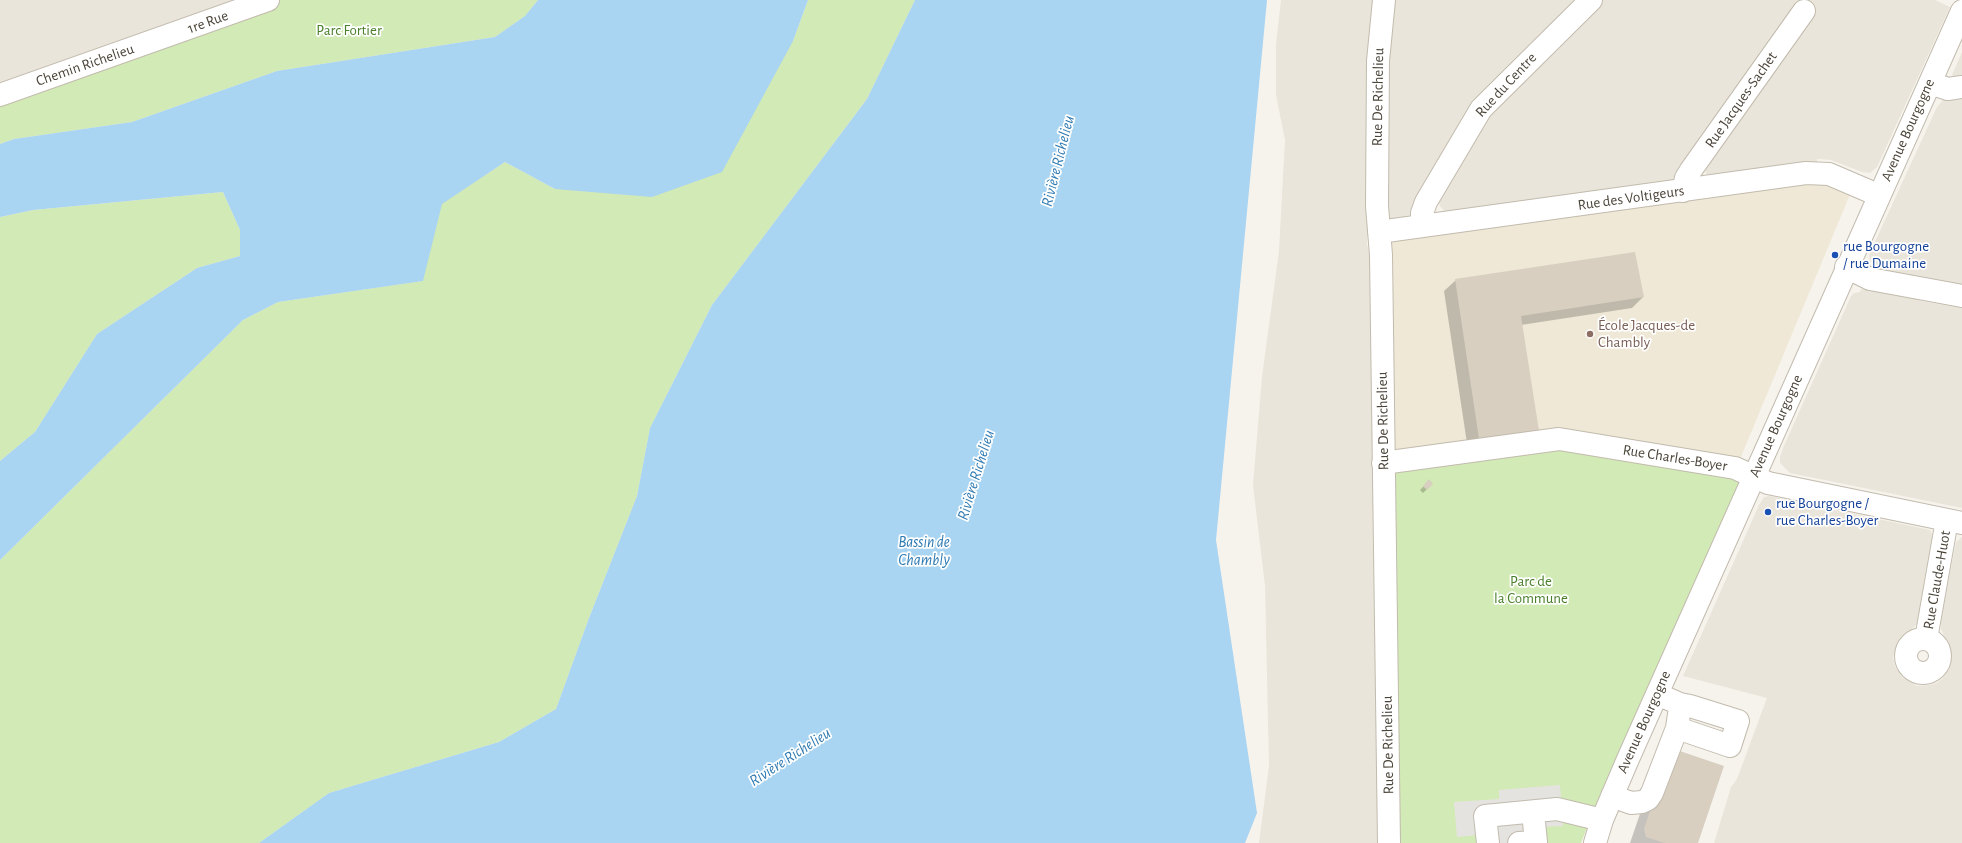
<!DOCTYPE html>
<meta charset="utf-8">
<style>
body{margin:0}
canvas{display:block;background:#f6f3ec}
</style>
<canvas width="1962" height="843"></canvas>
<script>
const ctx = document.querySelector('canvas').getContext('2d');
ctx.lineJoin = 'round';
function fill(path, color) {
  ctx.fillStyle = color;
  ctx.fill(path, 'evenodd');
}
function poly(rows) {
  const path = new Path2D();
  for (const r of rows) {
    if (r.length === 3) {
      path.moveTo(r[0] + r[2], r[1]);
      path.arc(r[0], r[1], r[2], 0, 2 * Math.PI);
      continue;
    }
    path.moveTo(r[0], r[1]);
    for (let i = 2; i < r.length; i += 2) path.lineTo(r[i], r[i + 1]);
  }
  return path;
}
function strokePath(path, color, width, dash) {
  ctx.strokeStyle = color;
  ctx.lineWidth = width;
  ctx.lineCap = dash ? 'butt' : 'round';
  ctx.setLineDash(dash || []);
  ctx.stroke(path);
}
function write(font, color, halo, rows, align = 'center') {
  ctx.font = font + ' "Alegreya Sans",sans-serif';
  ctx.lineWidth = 3.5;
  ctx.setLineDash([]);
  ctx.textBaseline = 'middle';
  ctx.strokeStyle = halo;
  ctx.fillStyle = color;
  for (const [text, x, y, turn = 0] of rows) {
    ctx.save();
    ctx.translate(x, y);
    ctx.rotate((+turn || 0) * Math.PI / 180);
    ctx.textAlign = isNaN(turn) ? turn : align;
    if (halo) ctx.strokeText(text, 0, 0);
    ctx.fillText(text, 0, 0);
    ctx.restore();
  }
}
const residential = poly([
 [0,0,268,0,0,90],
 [1281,0,1376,0,1367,245,1372,261,1382,843,1259,843,1269,766,1265,586,1253,485,1262,377,1279,251,1285,140,1276,95,1276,44],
 [1391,0,1577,0,1410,215,1391,222,1383,214],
 [1601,0,1935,0,1950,7,1877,167,1870,173,1862,172,1831,160,1820,159,1817,159,1817,162,1709,175,1706,174,1705,166,1671,181,1446,213,1440,206,1438,200,1482,118],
 [1962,52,1962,78,1955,78,1952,75],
 [1962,96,1962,288,1878,269,1879,266,1870,261,1869,255,1937,107,1945,98],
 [1861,289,1921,298,1920,301,1962,308,1962,508,1790,473,1780,463,1780,457,1783,448,1851,296,1854,293,1860,292],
 [1769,496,1930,530,1933,536,1919,617,1916,625,1898,642,1893,657,1895,666,1902,677,1917,686,1930,685,1937,683,1943,678,1949,669,1950,648,1941,629,1941,619,1956,542,1962,537,1962,843,1714,843,1731,787,1737,779,1767,698,1683,676,1759,505,1764,497]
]);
const education = poly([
 [1816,175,1851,192,1738,464,1391,456,1387,231]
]);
const green = poly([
 [274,0,538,0,525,16,495,37,277,71,132,122,14,139,0,144,0,99],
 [808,0,915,0,867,99,712,305,650,428,637,496,589,618,556,709,499,742,329,793,259,843,0,843,0,560,243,320,278,302,422,281,441,204,505,162,555,189,793,41],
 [223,192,240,230,240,256,197,268,97,334,35,432,0,461,0,217,33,210],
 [1559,439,1743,473,1595,807,1581,843,1389,843,1383,463]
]);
const parking = poly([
 [1560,785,1563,826,1540,827,1542,843,1479,843,1478,835,1457,837,1454,802,1499,799,1499,790]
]);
const water = poly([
 [538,0,808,0,793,41,722,172,652,197,555,189,505,162,442,204,423,281,278,302,243,320,0,560,0,461,35,432,97,334,197,268,240,256,240,230,223,192,33,210,0,217,0,144,14,139,132,122,277,71,495,37,525,16],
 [915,0,1267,0,1216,540,1257,813,1245,843,259,843,329,793,499,742,556,709,589,618,637,496,650,428,712,305,867,99]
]);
const shadow = poly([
 [1456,280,1643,297,1632,308,1521,325,1537,430,1468,450,1444,291],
 [1429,481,1432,484,1423,493,1420,490],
 [1657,764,1697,843,1630,843]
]);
const building = poly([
 [1635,252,1644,297,1521,316,1539,431,1479,439,1455,279],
 [1429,479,1433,484,1427,490,1423,486],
 [1671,748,1724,766,1698,843,1665,843,1646,837,1644,829]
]);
const minor = poly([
 [1384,0,1378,61,1377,206,1381,255,1389,843],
 [1930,83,1948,89,1962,87],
 [0,95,268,0],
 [1683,191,1686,178,1691,170,1804,11],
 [1422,226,1422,213,1426,202,1481,109,1591,0],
 [1379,232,1806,173,1829,174,1878,195],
 [1846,267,1870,279,1962,296],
 [1383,463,1559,439,1735,468,1768,483,1962,523],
 [1923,656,17],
 [1926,639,1947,520],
 [1657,694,1680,704,1690,706,1738,721,1730,746,1677,728],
 [1612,796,1631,803,1642,802,1648,799,1652,793,1677,728,1679,714],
 [1488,843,1485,816,1557,809,1602,820],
 [1519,843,1536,842,1533,812],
 [1595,843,1602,820,1628,759,1962,11]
]);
const markers = [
 [1835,255,4,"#1a4fb4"],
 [1590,334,4,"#8d6e63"],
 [1768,512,4,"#1a4fb4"]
];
const streetNames = [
 ["1re Rue",208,22,-20],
 ["Chemin Richelieu",85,65,-19],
 ["Rue du Centre",1506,85,-47],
 ["Rue De Richelieu",1378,97,-89],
 ["Rue Jacques-Sachet",1741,100,-55],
 ["Avenue Bourgogne",1908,130,-66],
 ["Rue des Voltigeurs",1631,198,-8],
 ["Rue De Richelieu",1383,421,-91],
 ["Avenue Bourgogne",1776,426,-66],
 ["Rue Charles-Boyer",1675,458,9],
 ["Rue Claude-Huot",1937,580,-80],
 ["Avenue Bourgogne",1644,722,-66],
 ["Rue De Richelieu",1388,745,-91]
];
const parkNames = [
 ["Parc Fortier",349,30],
 ["Parc de",1531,581],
 ["la Commune",1531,598]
];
const transitNames = [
 ["rue Bourgogne",1843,246],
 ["/ rue Dumaine",1843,263],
 ["rue Bourgogne /",1776,503],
 ["rue Charles-Boyer",1776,520]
];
const educationNames = [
 ["École Jacques-de",1598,325],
 ["Chambly",1598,342]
];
const waterNames = [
 ["Rivière Richelieu",1058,161,-76],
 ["Rivière Richelieu",976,475,-73],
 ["Bassin de",924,542],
 ["Chambly",924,560],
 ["Rivière Richelieu",790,757,-33]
];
fill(residential, '#eae5da');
fill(education, '#efe8d6');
fill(green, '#d2eab5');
fill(parking, '#e5e3e0');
fill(water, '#a9d4f2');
fill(shadow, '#0003');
fill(building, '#d8cfc1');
strokePath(minor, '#c2bbae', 24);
strokePath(minor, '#fff', 22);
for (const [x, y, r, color] of markers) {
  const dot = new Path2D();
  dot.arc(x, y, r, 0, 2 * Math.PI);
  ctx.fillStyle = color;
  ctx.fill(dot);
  strokePath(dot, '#fff', 1.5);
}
write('15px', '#4b4439', '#fff', streetNames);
write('15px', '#4a7f2a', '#fff', parkNames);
write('15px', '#164399', '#fff', transitNames, 'left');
write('15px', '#785e54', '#fff', educationNames, 'left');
write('italic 16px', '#2e7ab2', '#fff', waterNames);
</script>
